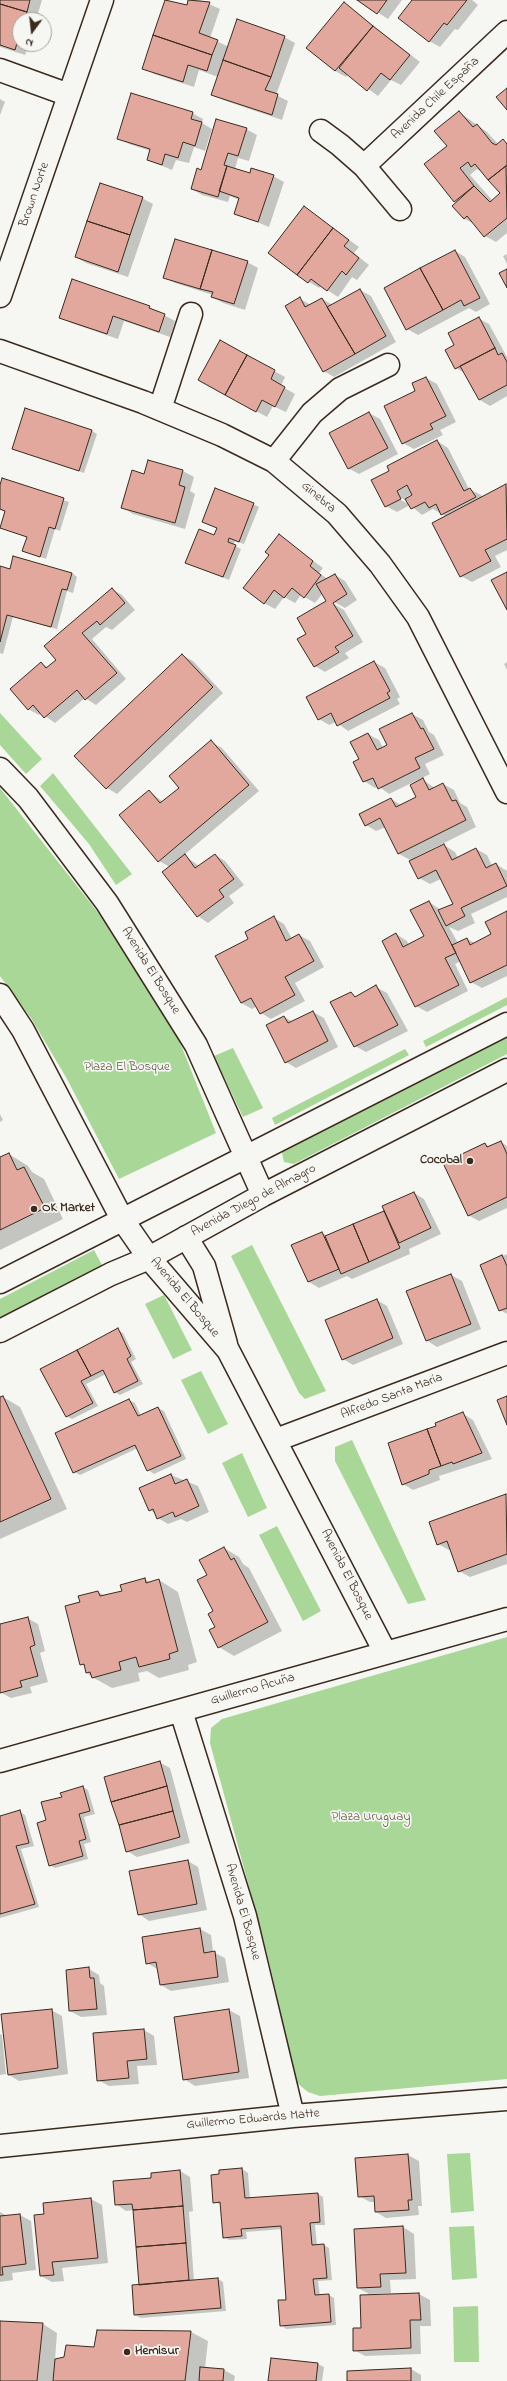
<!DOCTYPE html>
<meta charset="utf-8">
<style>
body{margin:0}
#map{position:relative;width:507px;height:2381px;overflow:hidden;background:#f6f6f2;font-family:"Indie Flower",sans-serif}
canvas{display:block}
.north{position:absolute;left:12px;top:12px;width:40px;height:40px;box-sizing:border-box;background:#f6f6f2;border:1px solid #aba49d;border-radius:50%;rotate:195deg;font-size:11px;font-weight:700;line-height:16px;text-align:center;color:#3b2a1e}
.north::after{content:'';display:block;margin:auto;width:14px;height:18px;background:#3b2a1e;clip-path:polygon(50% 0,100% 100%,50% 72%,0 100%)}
</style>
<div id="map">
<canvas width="507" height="2381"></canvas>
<div class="north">N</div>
</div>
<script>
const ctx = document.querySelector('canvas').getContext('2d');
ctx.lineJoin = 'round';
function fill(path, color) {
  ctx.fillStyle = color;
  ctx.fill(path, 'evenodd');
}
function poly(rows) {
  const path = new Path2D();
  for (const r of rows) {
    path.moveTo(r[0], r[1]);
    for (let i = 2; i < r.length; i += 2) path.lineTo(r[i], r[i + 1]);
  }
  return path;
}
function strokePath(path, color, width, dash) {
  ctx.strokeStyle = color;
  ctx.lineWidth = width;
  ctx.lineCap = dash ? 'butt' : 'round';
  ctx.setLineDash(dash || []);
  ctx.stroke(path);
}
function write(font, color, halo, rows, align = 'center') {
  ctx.font = font + ' "Indie Flower",sans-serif';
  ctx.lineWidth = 3.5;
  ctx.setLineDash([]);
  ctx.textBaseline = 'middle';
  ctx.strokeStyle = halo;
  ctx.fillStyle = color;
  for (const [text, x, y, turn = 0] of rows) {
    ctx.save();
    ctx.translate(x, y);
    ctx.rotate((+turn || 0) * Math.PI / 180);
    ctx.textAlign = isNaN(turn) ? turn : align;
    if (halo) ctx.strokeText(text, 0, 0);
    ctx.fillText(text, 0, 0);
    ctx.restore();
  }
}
const green = poly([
 [0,713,42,759,26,774,0,745],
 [53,773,132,874,116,885,89,844,40,786],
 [0,788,99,914,179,1040,216,1133,119,1179,67,1079,31,1018,0,976],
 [507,997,507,1005,426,1047,423,1041],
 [507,1037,507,1054,294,1164,284,1162,282,1153,285,1147],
 [233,1048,263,1108,243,1117,214,1056],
 [405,1049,409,1055,275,1125,272,1118],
 [252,1245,326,1391,305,1399,299,1393,231,1256],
 [94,1250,103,1267,0,1318,0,1299],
 [164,1295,192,1350,173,1359,145,1304],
 [201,1371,228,1424,208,1434,181,1380],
 [352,1440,426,1600,408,1604,335,1461,335,1447],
 [242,1453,267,1508,248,1517,222,1463],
 [277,1526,321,1611,303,1621,259,1535],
 [507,1637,507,2079,320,2096,308,2092,297,2083,267,1953,210,1743,211,1728,222,1719],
 [470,2153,474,2211,451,2213,447,2154],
 [474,2226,477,2278,452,2280,449,2227],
 [478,2306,479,2362,454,2362,453,2307]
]);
const shadow = poly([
 [0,0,42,0,36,20,20,20,20,44,29,44,25,55,0,47],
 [166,0,187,6,189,0,200,0,220,9,210,38,229,47,284,37,295,43,276,95,288,101,282,120,223,100,212,94,218,77,199,70,194,87,154,74,143,68],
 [359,0,402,0,388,19],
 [414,0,472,0,478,5,458,30,455,29,440,47,429,41],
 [344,3,420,62,401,85,391,80,378,96,348,74,346,77,335,71,308,48],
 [0,99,5,102,0,115],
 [459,112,487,132,498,144,503,141,507,143,507,233,496,242,485,236,475,224,464,219,453,206,456,202,425,165,448,146],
 [477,169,483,172,501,194,493,201,470,175],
 [192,113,203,119,202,123,212,129,205,151,194,147,189,163,176,160,172,170,148,160,151,151,129,144,118,138],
 [246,129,257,135,249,161,238,158,235,169,251,174,273,176,284,182,269,227,235,213,239,200,230,196,228,202,202,195,192,189,202,171],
 [142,198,153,204,128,277,86,263,76,257],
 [304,207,359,247,354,253,369,265,357,280,352,277,338,297,321,286,319,288,309,282,270,253],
 [455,251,465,257,490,304,476,312,469,308,418,335,407,329],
 [507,254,507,264,503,256],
 [247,262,258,268,245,310,223,303,212,297,213,295,175,283,164,277],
 [360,290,371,296,396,342,334,377,324,371,300,299,311,305,322,299,333,305],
 [149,307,175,321,170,337,124,321,118,339,71,323,60,317],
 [478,318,489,324,507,357,507,396,490,406,480,400,465,373,456,368,456,346],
 [220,341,285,377,281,386,295,394,286,412,273,406,267,417,210,386],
 [426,378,437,384,456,422,440,430,443,435,414,449,403,443,416,391],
 [369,413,380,419,398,454,359,474,348,468],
 [92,431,97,434,84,473,13,449],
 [437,441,448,448,469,489,481,495,483,498,507,486,507,550,495,556,501,567,472,582,461,576,447,517,433,509,422,515,410,505,397,512,386,506,391,472],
 [412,494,413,496,408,499,407,497],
 [397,495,408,502,408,504,396,497],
 [149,461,183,471,194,477,190,491,195,494,185,529,133,514,122,507,145,475],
 [3,479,69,502,60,531,55,529,46,559,24,551,28,537,1,528,5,512,0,510,0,488],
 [253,504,259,507,244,544,235,541,233,545,241,549,229,580,187,563,215,536,218,528,203,522],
 [279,536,323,568,319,573,328,579,335,575,345,581,357,600,345,608,334,602,334,604,344,610,363,642,345,653,349,658,325,672,315,666,308,634,328,601,323,593,315,603,301,595,295,603,284,597,275,609,264,603,270,555],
 [0,568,72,573,77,577,73,593,67,591,57,629,13,617,3,654,0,653],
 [112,589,122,595,135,610,112,630,106,627,92,639,126,679,96,705,85,698,55,723,41,713,39,715,28,709,41,663,49,668,58,660],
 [182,655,193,661,223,693,117,794,107,788],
 [374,662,385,668,400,697,397,699,400,704,348,731,336,722,329,725,319,719],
 [507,662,507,670,504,664],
 [412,714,423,720,429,732,434,735,444,755,425,764,430,774,389,794,378,786,375,788,364,781,360,759,368,734,379,740,383,748,388,745],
 [211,742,222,748,259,791,184,855,199,866,215,855,225,861,244,885,229,896,234,903,208,923,198,916,164,872,170,867,159,861,149,791,163,802,180,788],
 [423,780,435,788,443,784,454,790,460,803,467,807,476,827,416,857,417,859,444,845,455,852,458,858,476,849,487,855,492,866,496,864,507,871,507,897,471,914,475,923,458,931,449,927,458,943,467,939,475,943,492,935,507,912,507,976,482,988,471,982,461,961,455,964,468,991,427,1012,416,1006,396,934,407,941,409,945,425,937,429,902,441,910,454,904,441,879,430,884,419,878,412,861,399,854,386,827,376,831,366,825,391,799,401,805,418,798],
 [274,918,284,924,292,939,299,935,310,941,324,967,295,983,305,1001,271,1019,261,1013,257,1006,252,1009,241,1003],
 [376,987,387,993,408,1031,366,1052,355,1046,351,994,357,997],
 [313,1012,324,1018,338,1047,296,1068,286,1062,284,1017,293,1022],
 [0,1114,3,1120,0,1122],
 [501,1142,507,1146,507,1208,479,1221,468,1215,485,1144,490,1147],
 [9,1154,28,1166,32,1172,44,1179,63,1219,0,1250,0,1159],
 [414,1193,424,1199,441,1234,409,1249,410,1254,352,1279,347,1276,319,1288,309,1282,292,1245,322,1233,328,1236,385,1211],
 [507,1254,507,1314,500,1310,481,1266],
 [451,1275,462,1281,481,1329,437,1347,426,1340],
 [377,1300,387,1306,403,1344,353,1365,343,1359],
 [118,1330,123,1333,136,1359,131,1362,143,1384,120,1395,115,1392,106,1374,86,1384,98,1406,72,1419,66,1416,42,1369],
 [3,1397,20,1407,67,1509,0,1539,0,1398],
 [129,1400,135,1403,141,1416,158,1408,164,1411,186,1459,154,1474,148,1470,138,1448,80,1475,74,1472],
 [463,1414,473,1420,492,1459,439,1476,440,1480,413,1490,403,1484,437,1427],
 [171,1475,198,1486,209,1512,187,1522,181,1519,168,1524,158,1518,156,1514,150,1510],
 [177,1509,178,1511,163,1517,163,1515],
 [506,1495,507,1564,470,1577,459,1571,451,1549,449,1550,438,1544],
 [224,1548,239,1557,243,1564,249,1568,282,1631,234,1656,219,1647,208,1576],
 [145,1579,151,1583,159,1580,178,1592,197,1662,188,1665,189,1670,159,1678,147,1671,138,1673,140,1681,112,1688,92,1677,87,1673,86,1667,81,1664,81,1603,98,1592,105,1596,123,1592],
 [27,1618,38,1624,45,1651,40,1653,48,1682,30,1687,32,1693,11,1698,0,1692,0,1625],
 [159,1762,170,1768,190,1843,137,1857,127,1851],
 [83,1787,88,1790,95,1814,84,1817,91,1842,84,1844,88,1859,55,1868,50,1865,48,1821,63,1797],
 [20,1812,25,1815,34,1846,21,1849,39,1907,0,1918,0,1817],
 [188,1861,198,1867,207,1910,149,1921,139,1914],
 [200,1929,211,1935,213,1952,225,1958,229,1982,171,1991,161,1985,157,1969,147,1963,143,1938],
 [89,1969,99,1975,100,1983,104,1986,107,2015,81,2017,70,2011],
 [51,2010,62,2016,68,2074,19,2081,9,2075],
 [229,2010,240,2016,249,2078,195,2086,184,2079,175,2018],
 [144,2030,154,2036,157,2065,137,2066,139,2084,109,2086,98,2080],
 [0,2034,2,2035,6,2074,0,2075],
 [408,2155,419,2161,422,2206,418,2206,419,2215,386,2218,376,2212,375,2202,370,2202,359,2196,356,2159],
 [242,2169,248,2173,250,2199,318,2194,323,2197,325,2225,315,2225,317,2245,324,2245,329,2248,332,2280,318,2281,320,2296,329,2295,334,2298,336,2325,286,2329,281,2325,287,2300,282,2229,246,2232,247,2239,229,2240,224,2237,222,2205,214,2202,220,2171],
 [180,2171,190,2177,193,2211,189,2212,194,2281,218,2279,223,2282,226,2311,141,2318,135,2315,140,2286,134,2210,126,2211,116,2204,152,2179],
 [91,2199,102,2205,108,2263,62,2268,64,2281,52,2282,41,2276,44,2204],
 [0,2212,7,2216,20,2215,31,2221,36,2270,12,2273,13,2280,0,2282],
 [403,2227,414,2234,416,2279,390,2280,391,2293,369,2294,358,2288],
 [419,2294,430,2300,431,2326,420,2326,421,2354,365,2356,354,2350,362,2329,361,2296],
 [0,2322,43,2324,57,2333,55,2360,95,2348,98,2331,191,2332,208,2341,205,2368,224,2370,235,2376,234,2381,0,2381],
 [272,2359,318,2364,324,2367,322,2381,269,2381],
 [411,2369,421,2375,421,2381,348,2381]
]);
const building = poly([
 [0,0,30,0,27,12,0,4,0,0],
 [165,0,187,5,188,0,210,2,199,33,218,40,212,55,153,35,165,0],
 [357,0,387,0,377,14,357,0],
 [412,0,467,0,447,25,444,23,429,42,398,18,412,0],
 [344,2,373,26,335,71,306,48,344,2],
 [0,4,27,12,24,20,20,20,20,33,15,50,0,45,0,4],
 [237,19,285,36,271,77,223,60,237,19],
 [373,26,410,55,390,80,381,73,367,91,339,68,373,26],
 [153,35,212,55,207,71,188,65,183,82,142,69,153,35],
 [223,60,271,77,265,90,278,94,272,115,211,95,223,60],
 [507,88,507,110,496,97,507,88],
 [131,93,193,112,191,119,202,122,195,146,183,142,178,158,165,154,162,165,147,160,150,149,117,139,131,93],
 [459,111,473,127,477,124,492,143,496,145,503,139,507,144,507,165,488,180,475,164,471,167,468,162,460,168,474,186,454,202,424,164,447,146,434,131,459,111],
 [216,119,247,128,238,156,228,153,224,165,227,166,218,197,191,189,197,168,201,170,216,119],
 [227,166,250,173,251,168,274,175,258,222,234,214,239,198,219,191,227,166],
 [506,166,507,218,484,237,467,216,464,219,452,206,474,186,490,202,500,193,488,180,506,166],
 [100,183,143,197,130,235,87,221,100,183],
 [304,206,333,228,297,275,268,253,304,206],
 [87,221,130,235,118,272,75,257,87,221],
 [333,228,349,240,344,246,359,258,346,275,342,271,327,291,311,279,308,283,297,275,333,228],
 [175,239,212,250,200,289,163,278,175,239],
 [212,250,248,261,234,304,211,297,213,292,200,289,212,250],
 [455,250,480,298,464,306,461,300,443,310,420,268,455,250],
 [420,268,443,310,406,330,384,288,420,268],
 [507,269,507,288,499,273,507,269],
 [72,279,150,306,149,308,165,314,159,332,113,316,107,334,59,318,72,279],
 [360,289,386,336,355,354,327,307,360,289],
 [300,297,305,307,322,298,355,354,323,372,285,306,300,297],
 [479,317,495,348,455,369,445,350,454,345,448,333,479,317],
 [220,340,247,355,225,395,198,380,220,340],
 [495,348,498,355,502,353,507,362,507,385,479,400,460,366,495,348],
 [247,355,275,370,271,379,285,387,275,407,262,400,256,412,225,395,247,355],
 [426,377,446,416,430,424,433,429,402,444,384,406,415,391,412,383,426,377],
 [25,408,92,430,79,471,12,449,25,408],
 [369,412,388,448,348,469,329,433,369,412],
 [437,440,464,491,470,488,476,497,441,515,436,504,429,508,425,502,411,509,405,499,412,495,407,485,397,491,401,499,385,507,371,480,389,471,387,466,437,440],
 [148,460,183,470,179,485,185,487,175,523,121,508,132,470,144,474,148,460],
 [2,478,64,498,55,529,49,527,40,557,22,551,27,537,0,528,5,511,0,509,0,485,2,478],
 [506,484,507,539,485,550,491,561,460,577,432,523,506,484],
 [215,488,254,503,239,542,229,538,228,542,236,545,223,577,185,563,199,529,214,535,217,528,202,522,215,488],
 [279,534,313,561,310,566,321,575,304,598,292,588,284,598,274,590,264,604,243,588,269,555,265,552,279,534],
 [13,556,72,573,67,590,62,589,51,627,7,615,0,642,0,566,10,569,13,556],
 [507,572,507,610,491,580,507,572],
 [335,574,347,594,333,603,353,636,335,647,339,652,314,667,297,639,306,634,297,618,326,601,316,584,335,574],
 [112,588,125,603,100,625,97,621,82,633,117,673,85,700,77,690,44,718,33,705,28,710,10,689,41,662,46,668,56,660,44,646,112,588],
 [182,654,213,687,106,789,74,756,182,654],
 [374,661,390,691,387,693,390,698,337,726,331,713,318,720,306,697,374,661],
 [412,713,421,729,423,728,434,749,415,758,420,768,378,789,373,778,363,782,353,762,359,759,350,742,368,733,377,750,387,745,379,729,412,713],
 [211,740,249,785,158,862,119,815,149,790,160,803,179,788,169,776,211,740],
 [423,778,429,790,443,783,452,801,456,800,466,820,398,854,380,818,365,826,359,814,391,798,396,807,416,797,410,785,423,778],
 [444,844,452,860,476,848,486,868,496,863,507,886,461,908,465,916,446,926,438,910,453,904,436,870,418,879,409,861,444,844],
 [185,854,195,868,215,854,234,879,219,890,224,897,197,917,162,872,185,854],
 [429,901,456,953,445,958,459,985,415,1007,382,941,396,933,403,947,424,936,410,910,429,901],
 [507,911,507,965,470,983,452,945,467,938,470,945,491,934,485,922,507,911],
 [274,916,286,941,299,934,314,961,285,977,295,995,260,1014,251,998,241,1003,215,956,248,939,245,932,274,916],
 [376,985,398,1025,354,1047,330,1002,351,992,355,997,376,985],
 [313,1011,328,1041,285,1063,266,1025,284,1016,288,1023,313,1011],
 [501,1141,507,1154,507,1197,468,1216,443,1163,485,1143,487,1147,501,1141],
 [9,1153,17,1170,24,1167,45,1208,0,1230,0,1157,9,1153],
 [414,1192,431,1228,399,1243,382,1206,414,1192],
 [384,1211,400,1248,369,1262,353,1224,384,1211],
 [353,1224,369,1262,341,1274,325,1236,353,1224],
 [322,1232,339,1269,308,1282,291,1245,322,1232],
 [502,1255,507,1266,507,1308,499,1311,480,1265,502,1255],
 [451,1274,471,1324,426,1341,406,1291,451,1274],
 [377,1299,393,1338,342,1360,325,1320,377,1299],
 [118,1328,131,1356,127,1359,138,1381,114,1393,103,1370,91,1376,77,1350,118,1328],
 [77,1350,91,1376,81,1381,93,1403,66,1417,40,1369,77,1350],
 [3,1396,51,1499,0,1522,0,1397,3,1396],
 [507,1396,507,1425,497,1400,507,1396],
 [129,1399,138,1416,158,1407,181,1456,147,1471,135,1445,73,1473,55,1433,129,1399],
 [463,1412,482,1453,453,1464,452,1462,441,1466,427,1429,436,1426,435,1423,463,1412],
 [427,1429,441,1466,429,1470,429,1474,402,1485,388,1443,427,1429],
 [171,1474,175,1484,187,1479,199,1506,175,1517,173,1512,157,1519,153,1509,149,1511,139,1488,171,1474],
 [506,1494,507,1554,458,1572,447,1541,437,1545,429,1522,506,1494],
 [224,1547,231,1560,234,1558,268,1622,218,1648,209,1630,215,1627,208,1614,213,1611,197,1580,207,1575,199,1560,224,1547],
 [145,1578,146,1583,159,1579,178,1651,169,1654,170,1659,139,1667,136,1657,119,1662,121,1670,92,1678,90,1672,86,1673,84,1664,80,1665,65,1606,80,1602,78,1596,98,1591,100,1596,122,1591,120,1585,145,1578],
 [28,1617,35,1645,30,1647,38,1676,20,1681,22,1687,0,1693,0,1624,28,1617],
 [160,1761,167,1786,111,1802,104,1777,160,1761],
 [83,1786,90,1811,79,1814,86,1839,79,1841,83,1856,49,1866,37,1823,46,1820,41,1802,62,1797,60,1793,83,1786],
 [167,1786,173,1811,119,1825,111,1802,167,1786],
 [20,1810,29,1843,16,1846,35,1904,0,1914,0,1816,20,1810],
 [173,1811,180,1837,126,1852,119,1825,173,1811],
 [188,1860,197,1904,138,1915,129,1871,188,1860],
 [200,1928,204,1953,215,1951,218,1977,160,1985,156,1962,146,1964,142,1937,200,1928],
 [89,1967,90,1978,94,1978,97,2009,69,2011,66,1970,89,1967],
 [52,2009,58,2068,8,2075,1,2014,52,2009],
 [229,2009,239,2072,183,2080,174,2017,229,2009],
 [144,2029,147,2059,127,2061,129,2078,97,2081,93,2033,144,2029],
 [408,2154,412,2200,408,2200,409,2210,375,2212,374,2196,358,2197,355,2158,408,2154],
 [242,2168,245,2198,318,2193,320,2222,310,2223,312,2245,324,2244,327,2278,313,2279,315,2295,329,2294,331,2322,280,2326,278,2300,286,2300,281,2226,241,2229,242,2236,223,2238,220,2202,213,2203,211,2175,219,2174,219,2170,242,2168],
 [180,2170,183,2206,133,2210,132,2204,115,2205,113,2181,151,2178,151,2173,180,2170],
 [91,2198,98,2258,52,2262,54,2275,40,2276,34,2215,44,2214,43,2203,91,2198],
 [183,2206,186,2243,136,2247,133,2210,183,2206],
 [20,2214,26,2264,2,2267,3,2275,0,2275,0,2216,20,2214],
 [403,2226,406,2273,380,2274,381,2287,357,2288,354,2229,403,2226],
 [186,2243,189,2280,139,2285,136,2247,186,2243],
 [218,2278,221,2308,134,2315,132,2285,218,2278],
 [419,2293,421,2320,410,2320,411,2348,353,2351,353,2328,361,2328,360,2295,419,2293],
 [0,2321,43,2323,37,2381,0,2381,0,2321],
 [97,2330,191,2331,185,2381,53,2381,55,2359,64,2357,66,2345,94,2347,97,2330],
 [271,2358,318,2363,316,2381,268,2381,271,2358],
 [200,2367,224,2369,223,2381,199,2381,200,2367],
 [411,2368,411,2381,347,2381,347,2371,411,2368]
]);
const minor = poly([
 [0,70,69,95],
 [321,131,340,145,364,166,400,209],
 [364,166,507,32],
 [0,296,102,0],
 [0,351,143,402,222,435,274,461,337,514,380,564,418,617,507,792],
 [160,409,191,314],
 [274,461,312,413,340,389,388,365],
 [0,769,28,798,107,903,196,1045,263,1195],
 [0,995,23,1030,122,1219,149,1258,228,1350,385,1652],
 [186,1237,204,1266,226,1344],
 [0,1282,507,1024],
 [0,1331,111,1274,149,1258,263,1195,507,1070],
 [276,1440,507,1353],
 [181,1711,245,1916,293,2116],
 [0,1761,507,1619],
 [0,2146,293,2116,507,2099]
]);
const markers = [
 [470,1161,4,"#3b2a1e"],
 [34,1209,4,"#3b2a1e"],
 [127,2352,4,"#3b2a1e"]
];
const streetNames = [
 ["Avenida Chile España",436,99,-43],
 ["Brown Norte",35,195,-71],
 ["Ginebra",318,498,40],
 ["Avenida El Bosque",150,971,58],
 ["Avenida Diego de Almagro",254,1201,-28],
 ["Avenida El Bosque",184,1298,50],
 ["Alfredo Santa María",392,1397,-21],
 ["Avenida El Bosque",346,1575,63],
 ["Guillermo Acuña",253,1690,-16],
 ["Avenida El Bosque",242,1912,74],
 ["Guillermo Edwards Matte",253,2120,-5]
];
const parkNames = [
 ["Plaza El Bosque",127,1068],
 ["Plaza Uruguay",371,1818]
];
const poiNames = [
 ["Cocobal",462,1161,"right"],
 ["OK Market",42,1209],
 ["Hemisur",135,2352]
];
fill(green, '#a9d797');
fill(shadow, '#0003');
fill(building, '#e2a89e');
strokePath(building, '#3b2a1e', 1);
strokePath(minor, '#3b2a1e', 25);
strokePath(minor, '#f6f6f2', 22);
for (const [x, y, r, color] of markers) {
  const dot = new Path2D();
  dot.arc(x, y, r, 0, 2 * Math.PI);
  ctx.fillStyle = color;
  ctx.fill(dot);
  strokePath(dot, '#f6f6f2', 1.5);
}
write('13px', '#3b2a1e', '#f6f6f2', streetNames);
write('13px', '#56553c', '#f6f6f2', parkNames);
write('bold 13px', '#3b2a1e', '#f6f6f2', poiNames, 'left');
</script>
